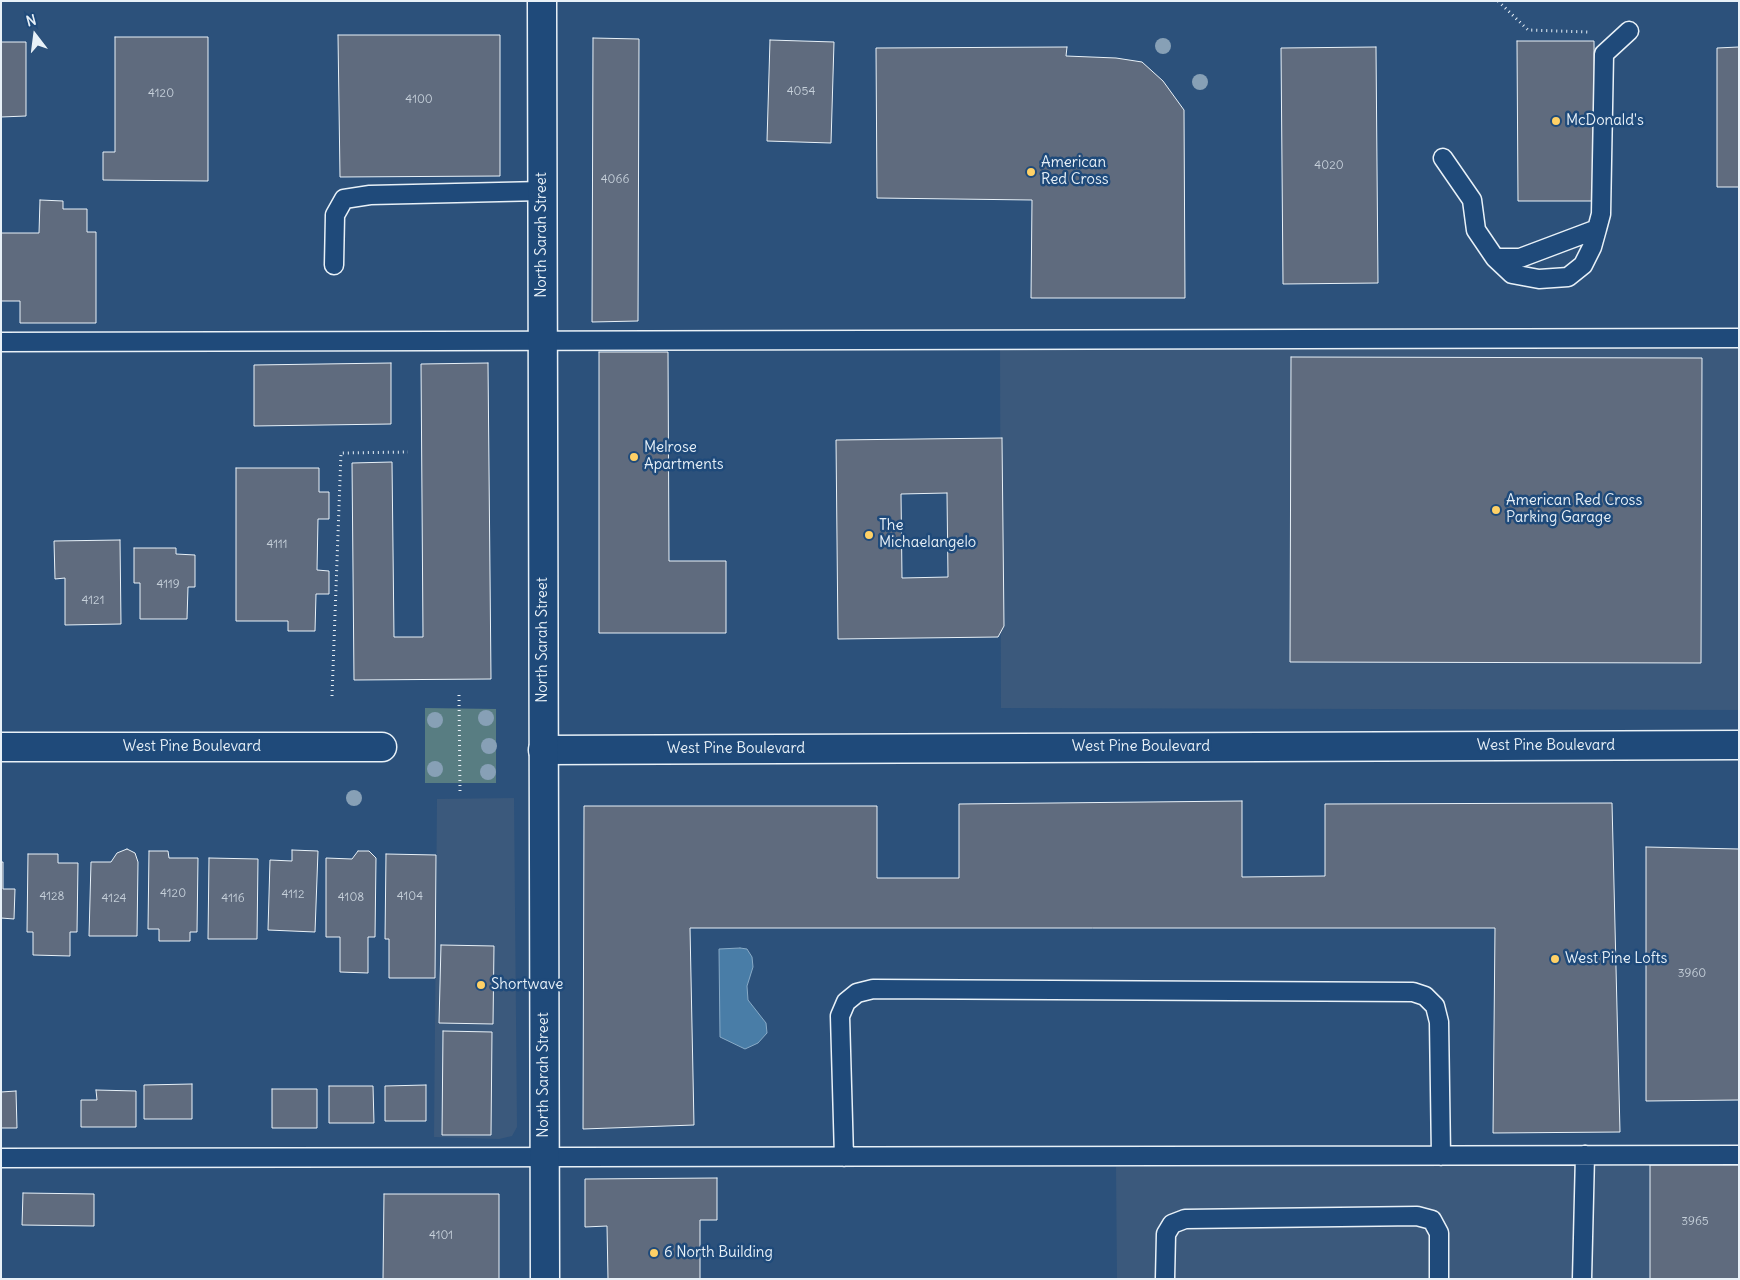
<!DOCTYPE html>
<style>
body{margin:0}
#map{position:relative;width:1740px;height:1280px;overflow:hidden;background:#2c517b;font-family:Delius,sans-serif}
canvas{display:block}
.frame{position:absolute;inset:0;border:2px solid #e8f1f8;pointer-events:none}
.north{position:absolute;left:10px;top:10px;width:50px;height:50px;-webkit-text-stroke:4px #1f4a7a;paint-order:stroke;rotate:345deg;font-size:14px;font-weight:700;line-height:20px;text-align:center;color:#e8f1f8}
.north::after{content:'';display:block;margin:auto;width:18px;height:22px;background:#e8f1f8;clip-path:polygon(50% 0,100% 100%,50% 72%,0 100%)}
</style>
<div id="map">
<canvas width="1740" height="1280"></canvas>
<div class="frame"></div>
<div class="north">N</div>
</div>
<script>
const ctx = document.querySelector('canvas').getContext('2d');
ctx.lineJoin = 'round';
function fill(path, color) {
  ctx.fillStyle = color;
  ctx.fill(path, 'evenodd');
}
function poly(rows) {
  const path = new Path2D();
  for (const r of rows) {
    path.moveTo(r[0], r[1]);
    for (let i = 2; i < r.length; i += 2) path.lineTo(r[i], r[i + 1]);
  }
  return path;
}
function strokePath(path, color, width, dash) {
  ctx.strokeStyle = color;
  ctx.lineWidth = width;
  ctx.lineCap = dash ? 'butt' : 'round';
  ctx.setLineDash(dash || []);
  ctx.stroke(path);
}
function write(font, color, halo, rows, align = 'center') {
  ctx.font = font + ' Delius,sans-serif';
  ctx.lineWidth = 5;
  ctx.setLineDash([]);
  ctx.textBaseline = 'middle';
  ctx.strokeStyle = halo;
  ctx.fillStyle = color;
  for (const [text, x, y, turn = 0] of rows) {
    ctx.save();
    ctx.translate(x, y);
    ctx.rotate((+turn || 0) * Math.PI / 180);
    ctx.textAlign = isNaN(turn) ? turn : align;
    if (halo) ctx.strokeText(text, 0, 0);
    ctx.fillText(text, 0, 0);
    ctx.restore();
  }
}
const built = poly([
 [1739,344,1739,710,1001,708,1000,346],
 [514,798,517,1127,512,1136,499,1139,434,1137,437,799],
 [1739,1165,1739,1279,1117,1279,1116,1167]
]);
const green = poly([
 [425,708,496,709,496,783,425,783]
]);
const water = poly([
 [740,948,747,949,752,957,753,967,747,986,748,1000,766,1023,767,1033,758,1043,745,1049,720,1037,719,949,740,948]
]);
const building = poly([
 [338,35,500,35,500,176,340,177,338,35],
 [115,37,208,37,208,181,103,180,103,152,115,152,115,37],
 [593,38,639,39,638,321,592,322,593,38],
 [770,40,834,42,831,143,767,141,770,40],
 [1517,41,1594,41,1595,201,1518,201,1517,41],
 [1,42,26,42,26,116,1,117,1,42],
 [1067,47,1066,56,1116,58,1142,62,1163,81,1184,110,1185,298,1031,298,1032,200,877,198,876,48,1067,47],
 [1376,47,1378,283,1283,284,1281,48,1376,47],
 [1739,47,1739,187,1717,187,1717,48,1739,47],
 [40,200,63,201,63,209,87,209,87,232,96,232,96,323,20,323,20,301,1,301,1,233,39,233,40,200],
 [599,352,668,352,669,561,726,561,726,633,599,633,599,352],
 [1291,357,1702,358,1701,663,1290,662,1291,357],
 [391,363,391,424,254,426,254,365,391,363],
 [488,363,491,679,354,680,352,463,392,462,394,637,423,637,421,364,488,363],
 [1002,438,1004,626,998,637,838,639,836,440,1002,438],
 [947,493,948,577,902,578,901,494,947,493],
 [236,468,319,468,319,492,329,492,329,519,318,519,317,570,329,571,329,594,316,594,315,631,288,631,288,621,236,621,236,468],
 [120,540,121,624,65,625,65,578,55,579,54,541,120,540],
 [134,548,176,548,176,554,195,555,195,587,188,587,187,619,140,619,140,583,134,583,134,548],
 [1242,801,1242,877,1325,876,1325,804,1612,803,1620,1132,1493,1133,1495,928,690,928,694,1125,583,1129,584,806,877,806,877,878,959,878,959,804,1242,801],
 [1646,847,1739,849,1739,1100,1646,1101,1646,847],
 [127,849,135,853,138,862,137,936,89,936,91,862,111,862,117,853,127,849],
 [292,850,318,851,315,932,268,930,270,860,292,861,292,850],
 [149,851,168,851,169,858,198,858,197,932,190,932,190,941,159,941,159,929,148,929,149,851],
 [358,851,369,851,376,858,375,937,368,937,368,973,340,972,340,937,326,937,326,858,352,859,358,851],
 [28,854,58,854,58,863,78,863,77,932,70,932,70,956,33,955,33,932,27,932,28,854],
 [386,854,436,855,435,978,389,978,389,939,385,939,386,854],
 [209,858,258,859,257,939,208,939,209,858],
 [1,862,3,862,3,889,15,889,14,919,1,918,1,862],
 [441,945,494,946,493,1024,439,1023,441,945],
 [443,1031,492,1032,491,1135,442,1135,443,1031],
 [192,1084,192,1119,144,1119,144,1085,192,1084],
 [426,1085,426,1121,385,1121,385,1086,426,1085],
 [329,1086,373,1086,374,1123,329,1123,329,1086],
 [272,1089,317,1089,317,1128,272,1128,272,1089],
 [96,1090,136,1091,136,1127,81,1127,81,1100,97,1100,96,1090],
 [16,1091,17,1128,1,1128,1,1092,16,1091],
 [1650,1165,1739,1165,1739,1279,1650,1279,1650,1165],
 [717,1178,717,1220,700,1220,700,1279,608,1279,607,1226,585,1227,585,1179,717,1178],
 [23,1193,94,1194,94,1226,22,1225,23,1193],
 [384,1194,499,1194,499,1279,383,1279,384,1194]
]);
const path = poly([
 [1498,1,1528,30,1588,32],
 [459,695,460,791],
 [332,696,341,453,408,452]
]);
const service = poly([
 [1443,158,1472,200,1476,230,1495,258,1520,258,1597,229,1601,214,1604,54,1629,31],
 [1495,258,1512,274,1539,279,1568,277,1583,265,1592,247,1597,229],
 [334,265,335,215,344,199,370,195,542,191],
 [1,342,1739,338],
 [844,1157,840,1016,846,1002,857,993,873,989,1413,992,1425,996,1435,1006,1439,1022,1441,1156],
 [1,1158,1739,1155],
 [1165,1279,1166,1234,1172,1224,1185,1219,1417,1216,1432,1220,1439,1233,1439,1279],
 [1582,1279,1585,1155]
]);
const minor = poly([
 [1,747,382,747],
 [543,750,1739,745]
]);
const tertiary = poly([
 [542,1,545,1279]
]);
const trees = [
 [1163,46],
 [1200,82],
 [486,718],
 [435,720],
 [489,746],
 [435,769],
 [488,772],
 [354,798]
];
const markers = [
 [1556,121,5,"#ffd166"],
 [1031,172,5,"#ffd166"],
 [634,457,5,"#ffd166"],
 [1496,510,5,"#ffd166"],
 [869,535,5,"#ffd166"],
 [1555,959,5,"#ffd166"],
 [481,985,5,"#ffd166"],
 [654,1253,5,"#ffd166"]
];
const numberNames = [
 ["4054",801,92],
 ["4120",161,94],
 ["4100",419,100],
 ["4020",1329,166],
 ["4066",615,180],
 ["4111",277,545],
 ["4119",168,585],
 ["4121",93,601],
 ["4120",173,894],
 ["4112",293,895],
 ["4128",52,897],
 ["4104",410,897],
 ["4108",351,898],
 ["4124",114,899],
 ["4116",233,899],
 ["3960",1692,974],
 ["3965",1695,1222],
 ["4101",441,1236]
];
const poiNames = [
 ["McDonald's",1566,121],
 ["American",1041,163],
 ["Red Cross",1041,180],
 ["Melrose",644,448],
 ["Apartments",644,465],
 ["American Red Cross",1506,501],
 ["Parking Garage",1506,518],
 ["The",879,526],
 ["Michaelangelo",879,543],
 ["West Pine Lofts",1565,959],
 ["Shortwave",491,985],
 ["6 North Building",664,1253]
];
const streetNames = [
 ["North Sarah Street",542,235,-90],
 ["North Sarah Street",543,640,-90],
 ["West Pine Boulevard",1546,746],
 ["West Pine Boulevard",192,747],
 ["West Pine Boulevard",1141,747],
 ["West Pine Boulevard",736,749],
 ["North Sarah Street",544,1075,-90]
];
fill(built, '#3b597c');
fill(green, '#587d82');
fill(water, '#497da7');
strokePath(water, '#89abc7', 1);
fill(building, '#5f6b7e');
strokePath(building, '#e8f1f8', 1);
strokePath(service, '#e8f1f8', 21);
strokePath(minor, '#e8f1f8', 31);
strokePath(tertiary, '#e8f1f8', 31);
strokePath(path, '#e8f1f8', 3, [1, 4]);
strokePath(service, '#1f4a7a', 18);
strokePath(minor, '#1f4a7a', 28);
strokePath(tertiary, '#1f4a7a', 28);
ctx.fillStyle = '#87a0b6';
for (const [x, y] of trees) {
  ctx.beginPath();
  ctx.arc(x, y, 8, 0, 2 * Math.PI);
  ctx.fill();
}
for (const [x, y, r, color] of markers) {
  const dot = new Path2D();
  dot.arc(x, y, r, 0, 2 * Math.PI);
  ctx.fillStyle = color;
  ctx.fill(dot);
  strokePath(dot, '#1f4a7a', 2);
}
write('12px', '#c6d0da', null, numberNames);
write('15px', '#e8f1f8', '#1f4a7a', poiNames, 'left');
write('15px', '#e8f1f8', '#1f4a7a', streetNames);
</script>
